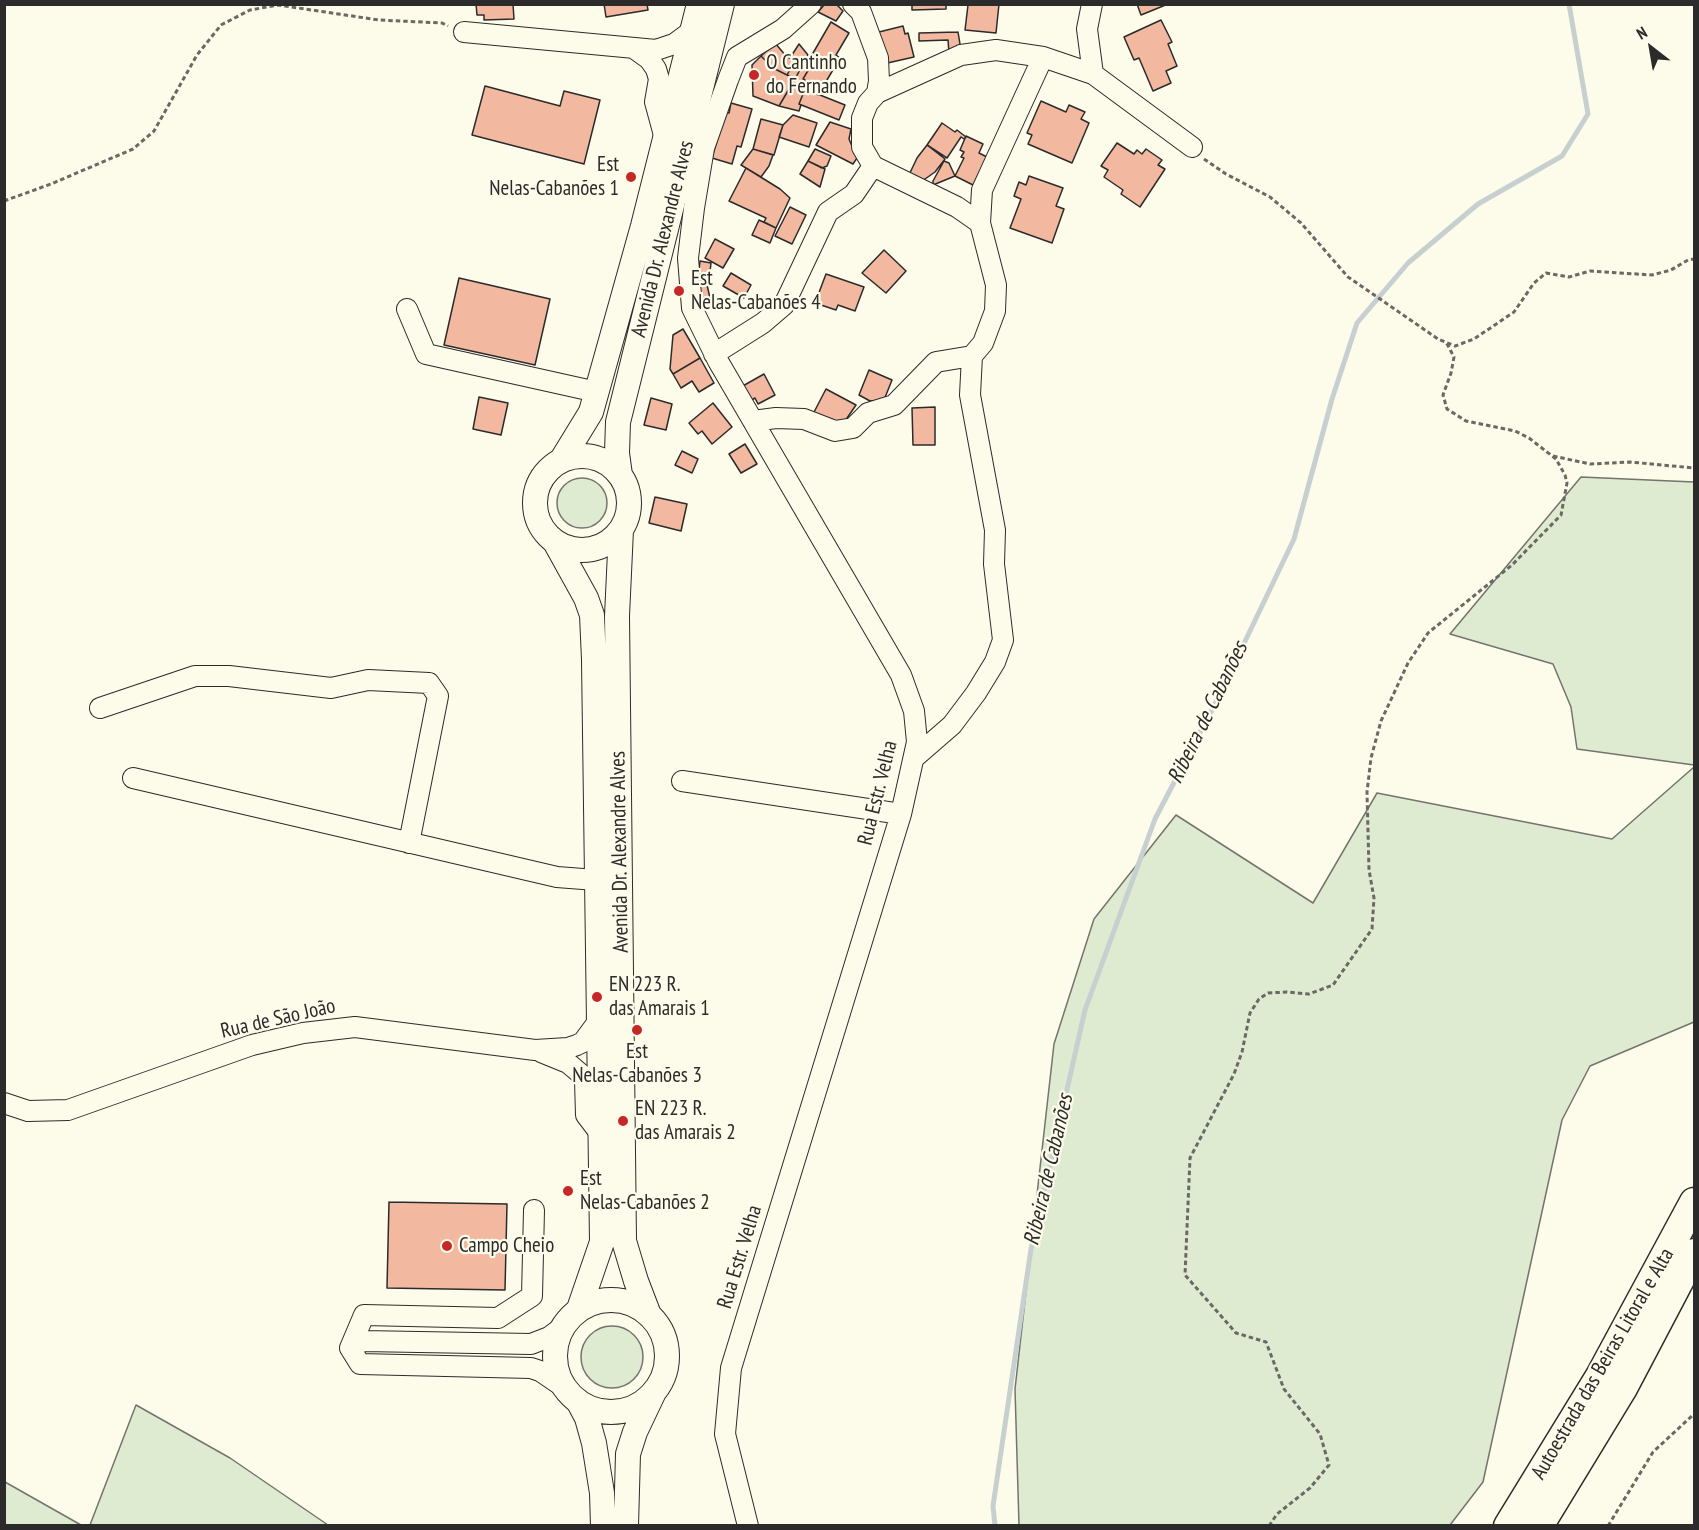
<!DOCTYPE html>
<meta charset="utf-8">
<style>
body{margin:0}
#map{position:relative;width:1699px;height:1530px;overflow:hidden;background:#fdfbea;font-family:"PT Sans Narrow",sans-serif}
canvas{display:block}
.frame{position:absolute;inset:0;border:6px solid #2b2b2b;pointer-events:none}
.north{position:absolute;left:1621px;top:18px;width:60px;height:60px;-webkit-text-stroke:4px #fdfbea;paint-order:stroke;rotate:329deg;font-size:16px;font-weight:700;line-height:24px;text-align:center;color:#2b2b2b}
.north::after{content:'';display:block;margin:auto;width:21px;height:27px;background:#2b2b2b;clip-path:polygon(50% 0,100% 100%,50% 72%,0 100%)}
</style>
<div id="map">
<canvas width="1699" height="1530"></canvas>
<div class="frame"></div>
<div class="north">N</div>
</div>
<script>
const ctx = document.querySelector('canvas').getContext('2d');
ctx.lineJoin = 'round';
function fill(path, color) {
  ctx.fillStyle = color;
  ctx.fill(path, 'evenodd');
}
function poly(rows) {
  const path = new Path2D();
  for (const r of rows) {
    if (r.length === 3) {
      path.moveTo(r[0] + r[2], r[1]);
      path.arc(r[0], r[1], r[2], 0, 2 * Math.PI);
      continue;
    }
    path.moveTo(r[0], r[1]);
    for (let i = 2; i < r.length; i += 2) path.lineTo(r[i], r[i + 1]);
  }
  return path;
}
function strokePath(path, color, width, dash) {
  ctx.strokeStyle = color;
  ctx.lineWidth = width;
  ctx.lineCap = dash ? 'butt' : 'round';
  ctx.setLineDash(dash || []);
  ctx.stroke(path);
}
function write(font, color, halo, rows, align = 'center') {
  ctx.font = font + ' "PT Sans Narrow",sans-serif';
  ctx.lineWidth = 4.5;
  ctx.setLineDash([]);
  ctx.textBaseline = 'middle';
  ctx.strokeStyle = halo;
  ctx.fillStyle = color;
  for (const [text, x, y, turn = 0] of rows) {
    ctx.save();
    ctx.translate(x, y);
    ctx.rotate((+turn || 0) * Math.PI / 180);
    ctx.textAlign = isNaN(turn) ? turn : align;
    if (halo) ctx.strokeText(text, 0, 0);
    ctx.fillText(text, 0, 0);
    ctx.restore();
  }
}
const green = poly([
 [1581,477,1694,482,1694,765,1577,749,1571,707,1553,664,1450,634,1581,477],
 [582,503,25],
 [1694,767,1694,1022,1590,1066,1562,1120,1483,1482,1450,1525,1019,1525,1015,1389,1054,1044,1094,919,1176,815,1313,903,1377,793,1612,839,1694,767],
 [612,1357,31],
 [136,1405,230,1458,328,1525,90,1525,136,1405],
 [4,1482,5,1482,81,1525,5,1525,4,1482]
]);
const stream = poly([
 [995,1526,993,1506,1031,1249,1085,1010,1155,819,1216,702,1294,539,1332,399,1357,323,1408,263,1478,204,1562,156,1588,114,1569,4]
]);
const building = poly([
 [476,4,513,4,514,19,484,20,484,15,477,15,476,4],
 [604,4,647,4,648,10,606,17,604,4],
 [825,4,836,4,843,11,836,21,818,12,825,4],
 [912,4,946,4,946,9,912,10,912,4],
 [971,4,999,4,996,33,965,30,968,5,971,4],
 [1137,4,1168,4,1141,15,1137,4],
 [1161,20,1172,42,1168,44,1177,66,1166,71,1171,83,1153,91,1139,58,1134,60,1124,37,1161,20],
 [831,22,849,33,836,55,840,58,821,90,803,79,813,62,809,60,831,22],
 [903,26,905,34,908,33,914,57,883,64,875,33,903,26],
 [958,32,961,50,949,53,948,40,919,41,919,33,958,32],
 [775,43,786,56,795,61,787,75,773,68,761,56,775,43],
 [799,44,808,55,795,79,787,75,795,61,790,58,799,44],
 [761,56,773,68,795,79,779,106,753,96,752,65,761,56],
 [806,59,813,62,803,79,821,90,819,95,792,84,806,59],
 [792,84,805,89,799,104,801,105,799,111,779,106,792,84],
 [485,86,560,106,564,91,600,100,584,164,472,135,485,86],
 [805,89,845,105,839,120,799,104,805,89],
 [1041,101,1066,112,1069,105,1085,112,1081,119,1089,123,1072,163,1028,144,1032,135,1027,133,1041,101],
 [731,103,752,109,741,147,737,146,732,164,712,158,725,112,729,113,731,103],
 [793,115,817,123,809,147,779,137,783,125,793,115],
 [761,119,783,125,774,155,753,149,761,119],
 [830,122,851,129,849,139,857,158,853,164,816,145,830,122],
 [942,123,955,132,957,130,966,137,964,139,961,137,947,158,927,145,942,123],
 [966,136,983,144,979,153,987,157,973,185,955,176,964,158,961,157,964,152,960,150,966,136],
 [1117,143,1134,154,1137,150,1142,154,1146,149,1162,160,1158,165,1165,169,1140,207,1121,194,1123,190,1104,177,1108,170,1101,166,1117,143],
 [927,145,945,159,935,172,925,179,923,183,908,177,917,158,927,145],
 [753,149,773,155,769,166,761,177,741,165,753,149],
 [815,149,831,156,827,166,822,168,808,161,815,149],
 [808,161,825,169,820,187,800,174,808,161],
 [944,161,949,163,955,176,933,185,933,181,944,161],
 [746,168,780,189,790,198,776,228,764,222,766,218,729,201,746,168],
 [1029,176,1063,188,1056,206,1064,209,1052,243,1010,228,1021,199,1014,196,1019,182,1026,185,1029,176],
 [790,207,806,215,792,244,775,236,790,207],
 [759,220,776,228,770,243,752,235,759,220],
 [715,239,734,249,723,268,705,258,715,239],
 [884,250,906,271,886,293,862,273,884,250],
 [700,261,711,263,709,280,698,279,700,261],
 [731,273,751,285,744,298,723,286,731,273],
 [826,274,864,287,855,311,838,305,836,310,815,303,826,274],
 [459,278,550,299,535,365,444,345,459,278],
 [707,285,711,302,703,304,698,287,707,285],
 [683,329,700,358,673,374,670,369,673,335,683,329],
 [700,358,714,383,699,392,692,381,681,388,673,374,700,358],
 [869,370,892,380,884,400,870,401,859,395,869,370],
 [764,374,775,395,758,404,755,398,750,401,741,387,764,374],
 [826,389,856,405,843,424,812,416,826,389],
 [479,397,508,403,501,435,473,429,479,397],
 [651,398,672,404,666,430,644,425,651,398],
 [713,403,732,427,712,444,702,431,698,434,689,423,713,403],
 [935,407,935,445,913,445,912,408,935,407],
 [745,444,757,464,741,473,729,454,745,444],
 [682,451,698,459,692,473,675,465,682,451],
 [655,497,687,504,681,531,649,523,655,497],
 [389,1202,507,1204,505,1290,387,1288,389,1202]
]);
const path = poly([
 [1204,159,1226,174,1270,197,1301,223,1348,277,1438,339,1455,346,1474,339,1514,312,1534,283,1546,273,1569,277,1590,271,1652,275,1671,270,1688,260,1694,259],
 [4,201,51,184,133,149,154,131,197,55,221,25,250,10,278,5,379,20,442,23,448,26],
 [1553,456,1590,464,1630,462,1694,468],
 [1269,1526,1277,1514,1310,1488,1329,1465,1320,1434,1284,1389,1266,1342,1236,1333,1185,1275,1190,1158,1234,1074,1242,1052,1250,1013,1259,999,1268,993,1287,992,1309,994,1333,985,1372,929,1374,898,1369,870,1367,792,1371,758,1381,721,1408,663,1428,633,1512,565,1561,515,1567,483,1565,475,1556,459,1529,438,1515,431,1466,421,1447,409,1443,395,1451,373,1454,357,1446,342],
 [1608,1526,1653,1452,1694,1414]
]);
const minor = poly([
 [853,4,861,12,878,58,879,81,877,93,868,103,862,118,862,147,873,166,957,207,980,223],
 [1092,4,1087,29,1093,74],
 [464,32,656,50,674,44,693,30],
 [635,49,649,59,656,69,659,79,655,102,665,139],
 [877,93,961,55,996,50,1043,57,1093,74,1192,147],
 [407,309,426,354,597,392],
 [714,354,763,323,784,305,828,212,854,194,873,166],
 [753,421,776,418,804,419,835,431,853,428,868,413,894,405,936,362,972,356,983,343,995,311,996,285,980,223,982,190,1043,57],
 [100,708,195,676,229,676,331,688,368,680,429,683,438,696,409,843],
 [914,758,952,725,976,693,995,662,1003,640,994,564,995,530,970,395,972,356],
 [133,778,557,877,596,880],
 [682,781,901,814],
 [541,1052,568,1063,582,1075,585,1081,586,1115,599,1132],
 [4,1103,28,1111,68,1110,252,1045,303,1033,355,1027,535,1050,568,1048,577,1045,583,1042,597,1023],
 [350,1348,364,1315,498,1318,532,1296,534,1210],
 [350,1348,360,1364,531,1368,540,1371,565,1388],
 [350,1348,363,1341,531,1344,549,1337,564,1326],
 [748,1526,725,1434,731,1368,901,814,917,742,914,711,901,675,718,361,692,308,688,258,694,208,704,148,728,80,737,57,783,29,811,4]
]);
const major = poly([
 [582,503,47],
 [561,461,591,412,643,226,699,4],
 [620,475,617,453,618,422,722,4],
 [621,530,617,616,624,1241,636,1281,649,1315],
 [555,542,586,598,592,615,594,660,602,1242,579,1309],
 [611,1356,56],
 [578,1401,587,1418,594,1443,602,1493,603,1526],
 [626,1526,628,1454,635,1432,654,1392]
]);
const highway = poly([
 [1508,1526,1600,1376,1694,1202],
 [1539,1526,1623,1388,1694,1253]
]);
const markers = [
 [754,75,6,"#c62828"],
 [631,177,6,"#c62828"],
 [679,291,6,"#c62828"],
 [597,997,6,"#c62828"],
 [637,1030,6,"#c62828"],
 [623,1121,6,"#c62828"],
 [568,1191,6,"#c62828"],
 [447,1246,6,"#c62828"]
];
const poiNames = [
 ["O Cantinho",766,63],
 ["do Fernando",766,87],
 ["Est",619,165,"right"],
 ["Nelas-Cabanões 1",619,189,"right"],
 ["Est",691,279],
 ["Nelas-Cabanões 4",691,303],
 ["EN 223 R.",609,985],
 ["das Amarais 1",609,1009],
 ["Est",637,1052,"center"],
 ["Nelas-Cabanões 3",637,1076,"center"],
 ["EN 223 R.",635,1109],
 ["das Amarais 2",635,1133],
 ["Est",580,1179],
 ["Nelas-Cabanões 2",580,1203],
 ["Campo Cheio",459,1246]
];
const streetNames = [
 ["Avenida Dr. Alexandre Alves",663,239,-76],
 ["Rua Estr. Velha",878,793,-76],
 ["Avenida Dr. Alexandre Alves",620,852,-91],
 ["Rua de São João",278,1019,-13],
 ["Rua Estr. Velha",740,1257,-73],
 ["Autoestrada das Beiras Litoral e Alta",1603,1364,-60]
];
const waterNames = [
 ["Ribeira de Cabanões",1208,713,-64],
 ["Ribeira de Cabanões",1049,1170,-77]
];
fill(green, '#deebd1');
strokePath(green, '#74746e', 1.5);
strokePath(stream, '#c7d0d0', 5);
fill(building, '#f2b8a0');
strokePath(building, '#2b2b2b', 1.5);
strokePath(minor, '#2b2b2b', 22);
strokePath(major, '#2b2b2b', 26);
strokePath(highway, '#2b2b2b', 31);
strokePath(path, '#6a6964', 3, [4.5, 3]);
strokePath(minor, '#fdfbea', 20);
strokePath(major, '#fdfbea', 24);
strokePath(highway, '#fdfbea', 28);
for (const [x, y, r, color] of markers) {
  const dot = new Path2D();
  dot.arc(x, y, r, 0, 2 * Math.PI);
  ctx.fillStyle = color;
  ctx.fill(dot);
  strokePath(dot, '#fdfbea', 2);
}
write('21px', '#2b2b2b', '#fdfbea', poiNames, 'left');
write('21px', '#2b2b2b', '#fdfbea', streetNames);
write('italic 22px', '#2b2b2b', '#fdfbea', waterNames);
</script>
